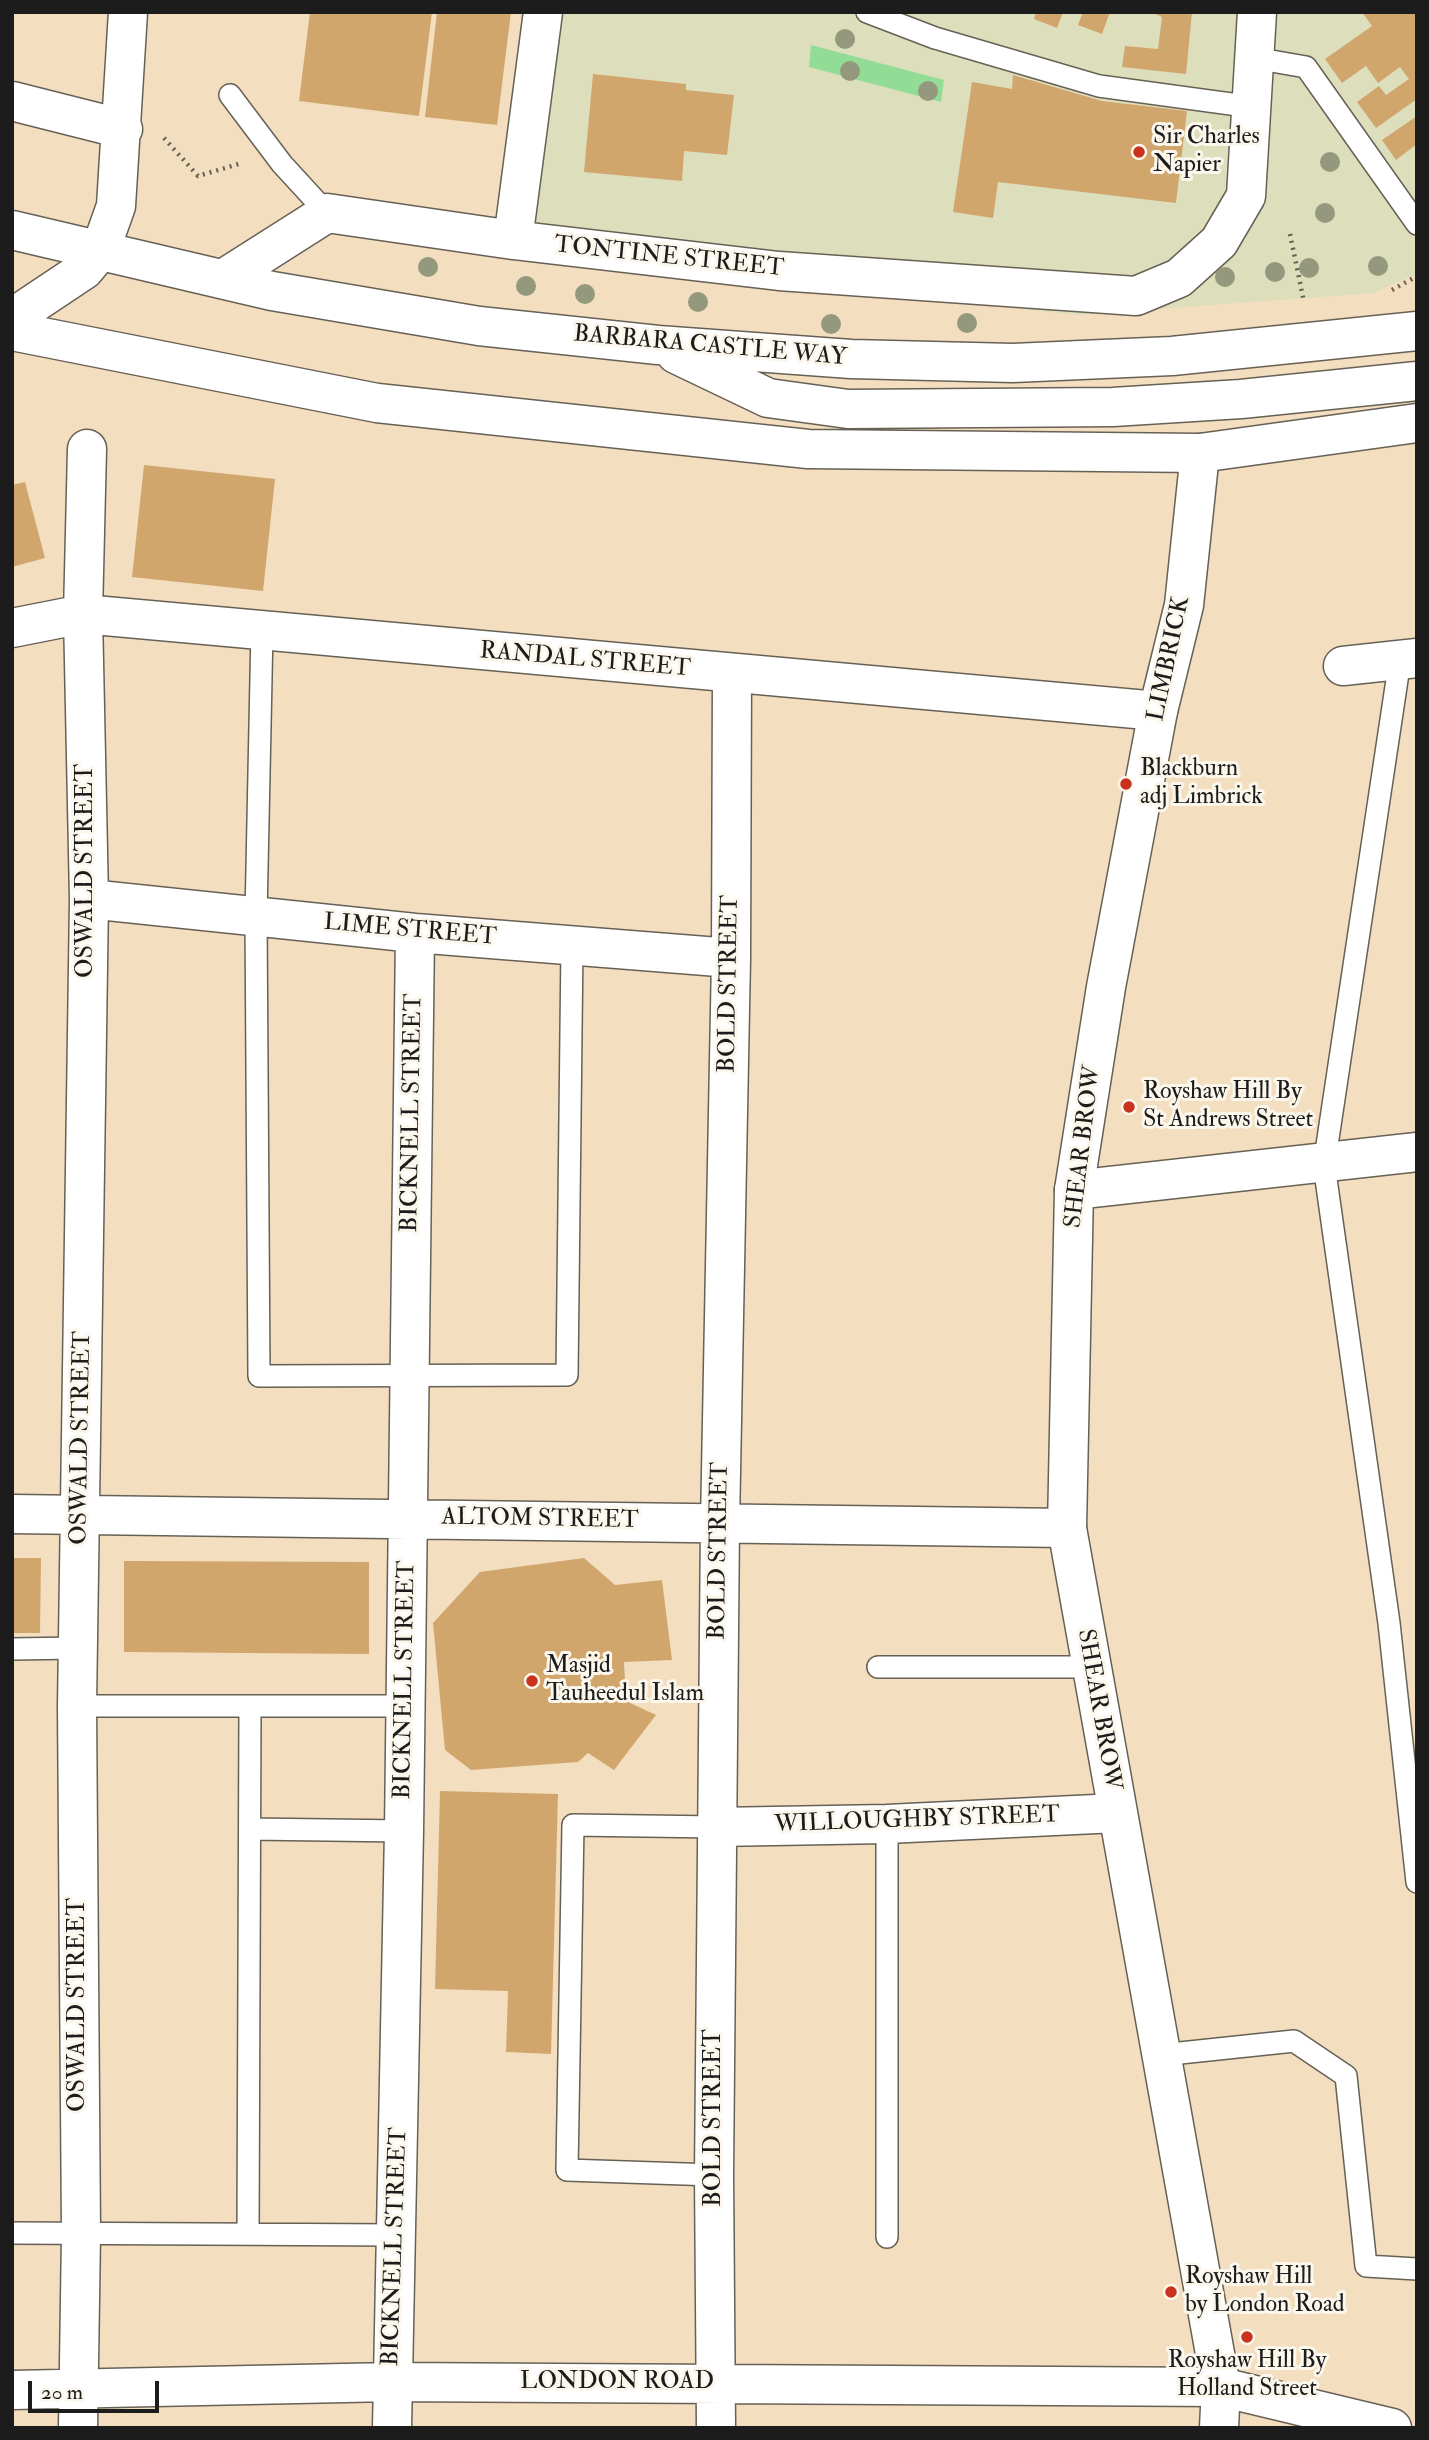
<!DOCTYPE html>
<style>
body{margin:0}
#map{position:relative;width:1429px;height:2440px;overflow:hidden;background:#f3dec0;font-family:"IM FELL Double Pica",serif}
canvas{display:block}
.frame{position:absolute;inset:0;border:14px solid #1c1c1c;pointer-events:none}
.scale{position:absolute;left:28px;top:2381px;width:131px;height:32px;box-sizing:border-box;border:4px solid #1c1c1c;border-top:0;padding-left:9px;font-size:21px;line-height:24px;white-space:nowrap;color:#1c1c1c;-webkit-text-stroke:5px #fbf7ec;paint-order:stroke}
</style>
<div id="map">
<canvas width="1429" height="2440"></canvas>
<div class="frame"></div>
<div class="scale">20 m</div>
</div>
<script>
const ctx = document.querySelector('canvas').getContext('2d');
ctx.lineJoin = 'round';
function fill(path, color) {
  ctx.fillStyle = color;
  ctx.fill(path, 'evenodd');
}
function poly(rows) {
  const path = new Path2D();
  for (const r of rows) {
    path.moveTo(r[0], r[1]);
    for (let i = 2; i < r.length; i += 2) path.lineTo(r[i], r[i + 1]);
  }
  return path;
}
function strokePath(path, color, width, dash) {
  ctx.strokeStyle = color;
  ctx.lineWidth = width;
  ctx.lineCap = dash ? 'butt' : 'round';
  ctx.setLineDash(dash || []);
  ctx.stroke(path);
}
function write(font, color, halo, rows, align = 'center') {
  ctx.font = font + ' "IM FELL Double Pica",serif';
  ctx.lineWidth = 6;
  ctx.setLineDash([]);
  ctx.textBaseline = 'middle';
  ctx.strokeStyle = halo;
  ctx.fillStyle = color;
  for (const [text, x, y, turn = 0] of rows) {
    ctx.save();
    ctx.translate(x, y);
    ctx.rotate((+turn || 0) * Math.PI / 180);
    ctx.textAlign = isNaN(turn) ? turn : align;
    if (halo) ctx.strokeText(text, 0, 0);
    ctx.fillText(text, 0, 0);
    ctx.restore();
  }
}
const built = poly([
 [558,12,1417,12,1417,274,1373,293,1078,315,529,257]
]);
const green = poly([
 [811,45,944,80,941,102,809,67]
]);
const building = poly([
 [310,12,432,12,419,116,299,101],
 [437,12,511,12,497,125,425,117],
 [1036,12,1063,12,1057,28,1034,19],
 [1083,12,1110,12,1102,34,1078,25],
 [1151,12,1192,12,1186,74,1122,67,1125,46,1158,49,1162,17],
 [1362,12,1417,12,1417,99,1376,128,1357,102,1379,86,1386,95,1409,79,1400,67,1378,83,1366,66,1342,83,1325,59,1372,26],
 [593,74,686,84,686,90,734,95,727,155,684,151,682,181,584,172],
 [1013,75,1102,101,1187,111,1176,203,998,182,993,218,953,212,972,82,1012,89],
 [1417,116,1417,144,1396,160,1382,140],
 [144,465,275,479,263,591,132,577],
 [25,482,45,558,12,567,12,485],
 [12,1558,41,1558,40,1633,12,1633],
 [584,1558,615,1585,662,1580,672,1660,624,1662,626,1701,656,1715,614,1770,588,1753,578,1762,471,1770,445,1750,433,1623,480,1572],
 [124,1561,369,1562,369,1654,124,1652],
 [440,1791,558,1794,551,2054,506,2052,508,1991,435,1989]
]);
const path = poly([
 [164,138,198,176,242,163],
 [1290,234,1304,302],
 [1392,290,1417,276]
]);
const lane = poly([
 [867,12,935,38,1099,86,1253,107],
 [1254,58,1306,67,1417,224],
 [230,95,282,164,327,213],
 [262,630,256,916,259,1376,567,1375,572,945],
 [1400,660,1324,1165,1389,1623,1417,1882],
 [12,1649,78,1648],
 [878,1667,1090,1667],
 [77,1706,406,1706],
 [887,1824,887,2237],
 [250,1829,404,1831],
 [1161,2055,1294,2041,1346,2076,1366,2266,1417,2269],
 [714,2175,567,2170,573,1825,717,1827],
 [12,2233,397,2235],
 [248,2234,250,1706]
]);
const street = poly([
 [12,101,123,129],
 [513,240,543,12],
 [223,279,327,213,513,240,779,271,1136,296,1179,278,1219,242,1246,196,1257,12],
 [12,318,84,270,100,251,116,206,128,12],
 [12,628,83,614,1158,711],
 [1343,666,1417,658],
 [89,899,415,933,731,958],
 [1074,1190,1417,1152],
 [12,1514,1067,1528],
 [717,1827,887,1824,1117,1813],
 [12,2390,392,2382,1221,2387,1392,2428],
 [78,2428,81,2234,77,1706,89,899,83,614,87,449],
 [392,2428,404,1831,415,933],
 [716,2428,714,2175,720,1523,731,958,732,674]
]);
const secondary = poly([
 [1200,453,1184,605,1158,711,1106,987,1074,1190,1067,1528,1221,2387,1219,2428]
]);
const highway = poly([
 [12,230,272,291,479,326,658,345,851,359,1013,363,1172,356,1417,331],
 [12,331,377,403,808,449,1200,453,1417,423],
 [676,354,768,398,848,409,1113,407,1241,399,1417,381]
]);
const trees = [
 [845,39],
 [850,71],
 [928,91],
 [1330,162],
 [1325,213],
 [1378,266],
 [428,267],
 [1309,268],
 [1275,272],
 [1225,277],
 [526,286],
 [585,294],
 [698,302],
 [967,323],
 [831,324]
];
const markers = [
 [1139,152,7,"#c8321e"],
 [1126,784,7,"#c8321e"],
 [1129,1107,7,"#c8321e"],
 [532,1681,7,"#c8321e"],
 [1171,2292,7,"#c8321e"],
 [1247,2337,7,"#c8321e"]
];
const poiNames = [
 ["Sir Charles",1153,138],
 ["Napier",1153,166],
 ["Blackburn",1140,770],
 ["adj Limbrick",1140,798],
 ["Royshaw Hill By",1143,1093],
 ["St Andrews Street",1143,1121],
 ["Masjid",546,1667],
 ["Tauheedul Islam",546,1695],
 ["Royshaw Hill",1185,2278],
 ["by London Road",1185,2306],
 ["Royshaw Hill By",1247,2362,"center"],
 ["Holland Street",1247,2390,"center"]
];
const streetNames = [
 ["TONTINE STREET",669,258,6],
 ["BARBARA CASTLE WAY",710,347,5],
 ["LIMBRICK",1170,659,-78],
 ["RANDAL STREET",585,661,5],
 ["OSWALD STREET",87,871,-90],
 ["LIME STREET",410,931,5],
 ["BOLD STREET",730,984,-89],
 ["BICKNELL STREET",413,1113,-89],
 ["SHEAR BROW",1084,1147,-83],
 ["OSWALD STREET",82,1438,-89],
 ["ALTOM STREET",540,1520,1],
 ["BOLD STREET",720,1551,-89],
 ["BICKNELL STREET",406,1680,-89],
 ["SHEAR BROW",1098,1710,80],
 ["WILLOUGHBY STREET",917,1821,-2],
 ["OSWALD STREET",79,2005,-90],
 ["BOLD STREET",715,2118,-90],
 ["BICKNELL STREET",396,2247,-88],
 ["LONDON ROAD",617,2383]
];
fill(built, '#dddebc');
fill(green, '#93dc96');
fill(building, '#d1a66d');
strokePath(lane, '#676055', 24);
strokePath(street, '#676055', 41);
strokePath(secondary, '#676055', 41);
strokePath(highway, '#676055', 41);
strokePath(path, '#676055', 4.5, [2, 5]);
strokePath(lane, '#fff', 21);
strokePath(street, '#fff', 38);
strokePath(secondary, '#fff', 38);
strokePath(highway, '#fff', 38);
ctx.fillStyle = '#94987d';
for (const [x, y] of trees) {
  ctx.beginPath();
  ctx.arc(x, y, 10, 0, 2 * Math.PI);
  ctx.fill();
}
for (const [x, y, r, color] of markers) {
  const dot = new Path2D();
  dot.arc(x, y, r, 0, 2 * Math.PI);
  ctx.fillStyle = color;
  ctx.fill(dot);
  strokePath(dot, '#fbf7ec', 2.5);
}
write('24px', '#1c1c1c', '#fbf7ec', poiNames, 'left');
write('24px', '#1c1c1c', '#fbf7ec', streetNames);
</script>
